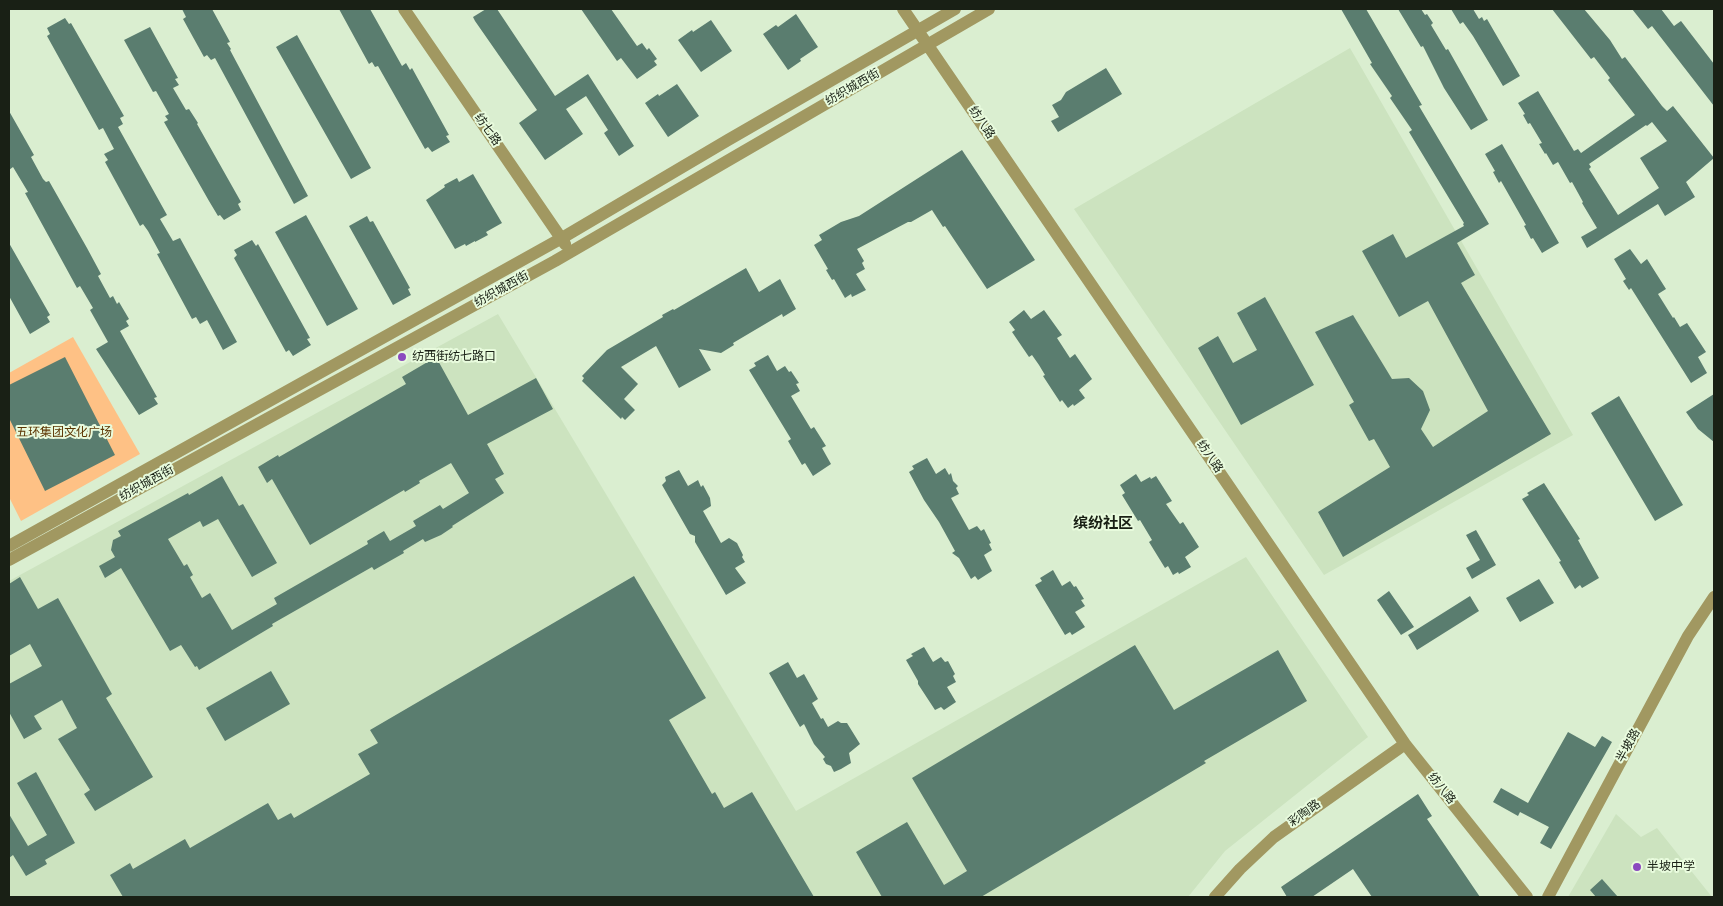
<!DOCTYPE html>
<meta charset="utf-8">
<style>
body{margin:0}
#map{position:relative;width:1723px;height:906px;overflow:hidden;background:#daeed0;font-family:"Source Sans 3",sans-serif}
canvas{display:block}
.frame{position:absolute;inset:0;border:10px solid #192015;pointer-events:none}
</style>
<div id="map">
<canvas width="1723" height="906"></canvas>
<div class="frame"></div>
</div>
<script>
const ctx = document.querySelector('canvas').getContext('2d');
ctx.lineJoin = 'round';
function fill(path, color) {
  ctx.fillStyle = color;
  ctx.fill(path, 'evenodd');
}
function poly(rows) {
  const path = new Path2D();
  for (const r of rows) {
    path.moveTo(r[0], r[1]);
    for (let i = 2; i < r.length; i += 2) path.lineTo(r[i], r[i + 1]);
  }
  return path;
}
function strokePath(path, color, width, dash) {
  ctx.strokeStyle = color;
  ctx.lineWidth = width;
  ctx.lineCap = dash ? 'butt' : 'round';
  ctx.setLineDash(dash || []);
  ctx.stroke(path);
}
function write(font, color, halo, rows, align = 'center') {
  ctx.font = font + ' "Source Sans 3","Noto Sans SC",sans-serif';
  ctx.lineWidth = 4;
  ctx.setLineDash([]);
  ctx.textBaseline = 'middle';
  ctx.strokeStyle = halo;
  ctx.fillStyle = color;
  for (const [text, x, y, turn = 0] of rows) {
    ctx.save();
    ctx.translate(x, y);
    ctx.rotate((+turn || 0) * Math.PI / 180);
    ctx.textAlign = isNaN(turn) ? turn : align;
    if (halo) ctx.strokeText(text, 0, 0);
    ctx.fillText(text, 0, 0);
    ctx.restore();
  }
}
const built = poly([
 [1350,48,1573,435,1324,575,1074,209],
 [498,314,796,811,1246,557,1368,737,1225,851,1188,897,9,897,9,581],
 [1616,814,1641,837,1657,828,1712,897,1568,897]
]);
const green = poly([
 [73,337,140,454,21,521,9,497,9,373]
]);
const building = poly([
 [182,9,212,9,230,42,227,43,231,49,230,50,308,196,294,204,215,58,211,60,207,55,204,57,183,19,186,17],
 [339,9,370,9,402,66,406,63,410,70,412,68,449,135,446,136,450,142,432,152,428,147,425,149,378,66,375,67,372,62,369,64],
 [486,9,497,9,555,96,588,74,634,146,619,156,604,133,608,130,586,96,566,109,583,134,545,160,519,123,537,110,475,21,473,17],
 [581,9,611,9,637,46,642,43,647,50,649,48,657,59,654,61,657,65,637,79,621,58,617,61],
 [1341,9,1366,9,1422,105,1419,106,1489,224,1457,243,1475,275,1461,283,1551,434,1343,557,1318,512,1390,467,1374,439,1369,441,1349,405,1354,402,1315,332,1353,315,1392,379,1409,378,1423,391,1430,410,1421,429,1433,447,1488,411,1428,301,1399,317,1362,251,1393,234,1406,258,1464,226,1463,224,1464,223,1409,132,1412,130,1390,98,1392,96,1370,64,1372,63],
 [1398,9,1421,9,1425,15,1427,14,1433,23,1431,25,1446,50,1448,49,1488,120,1471,130,1444,88,1423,46,1421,47],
 [1451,9,1473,9,1479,19,1482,17,1484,21,1487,19,1520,76,1503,86,1473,36,1463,22,1460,24],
 [1552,9,1584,9,1610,40,1622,59,1625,57,1662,106,1667,111,1673,106,1714,158,1686,182,1695,197,1665,216,1658,204,1587,248,1581,237,1597,228,1582,203,1583,202,1572,182,1570,183,1558,162,1553,165,1546,153,1545,154,1539,144,1542,143,1530,123,1528,124,1523,115,1525,114,1518,103,1538,91,1574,151,1578,149,1581,153,1635,115,1608,80,1610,78,1594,57,1591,59],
 [1652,122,1667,141,1640,158,1659,188,1618,215,1589,169,1591,167,1589,164,1646,125,1647,126],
 [1632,9,1661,9,1674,26,1681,21,1714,64,1714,106,1652,26,1648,29],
 [796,14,818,47,800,59,801,61,788,70,763,34,776,25,778,27],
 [65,18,69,24,71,23,124,116,120,118,123,124,118,127,167,215,160,219,173,241,180,238,237,342,223,350,207,320,200,324,196,317,192,319,157,254,160,253,148,231,143,224,140,226,105,162,108,160,104,154,114,149,103,128,99,130,47,36,50,34,47,28],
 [711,20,732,51,701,72,678,40,692,30,693,32],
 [150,27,178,78,175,79,179,85,173,88,186,110,189,109,198,123,197,124,241,202,238,204,241,210,224,220,220,215,218,216,209,201,164,122,168,120,165,116,169,114,156,91,153,92,124,40],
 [297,35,371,168,351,179,276,47],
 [1106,68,1122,94,1058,132,1051,121,1059,117,1052,105,1061,100,1066,92],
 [677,84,699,116,668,137,645,103,658,94,659,96],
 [9,111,34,155,31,157,43,179,46,182,49,181,87,248,101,274,98,276,110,298,113,296,117,304,119,302,129,319,126,321,129,326,120,331,157,397,154,398,158,404,139,415,96,349,108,342,90,310,93,308,80,286,77,288,25,193,28,192,13,167,9,170],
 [1502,144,1559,243,1542,253,1533,238,1531,239,1524,226,1526,225,1501,181,1499,183,1493,172,1495,171,1485,154],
 [962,150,1035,260,987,289,945,226,943,227,932,210,911,222,908,222,857,249,864,261,862,263,865,269,856,274,866,290,852,297,851,294,845,298,834,279,832,280,826,270,828,269,814,245,822,240,819,235,841,222,859,216],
 [473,174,502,223,486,232,488,235,475,242,475,241,466,246,465,244,455,249,426,200,445,187,444,185,457,178,459,182],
 [306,215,358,309,327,326,275,232],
 [367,216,370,222,373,221,410,288,408,289,411,295,393,305,349,226],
 [252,240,256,246,258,244,310,338,307,339,311,345,293,356,289,350,286,352,234,258,237,255,234,250],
 [9,243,50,315,47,317,50,322,30,334,9,296],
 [1630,249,1641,264,1647,259,1666,289,1658,294,1673,318,1674,317,1680,327,1687,323,1706,352,1698,357,1707,373,1691,383,1631,288,1629,290,1623,281,1626,279,1614,259],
 [746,268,759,292,780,279,796,309,783,317,782,314,733,343,734,345,721,353,699,349,711,370,679,388,656,346,621,367,638,384,624,399,635,410,625,420,622,417,621,419,582,381,584,378,582,376,607,350,663,317,662,315,673,309,674,310],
 [1265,297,1314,385,1241,425,1198,348,1218,336,1233,363,1257,350,1237,313],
 [1024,310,1031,319,1044,310,1062,335,1057,338,1070,358,1075,354,1092,379,1079,390,1085,398,1074,406,1073,404,1068,408,1062,400,1060,402,1043,376,1045,375,1039,365,1032,355,1029,357,1012,332,1015,330,1009,322],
 [768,355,777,371,785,366,789,372,791,371,799,383,796,384,800,391,791,396,811,429,814,427,826,446,822,448,831,464,813,476,805,463,802,465,788,441,791,439,749,370,756,366,754,363],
 [65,357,115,455,45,491,9,418,9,385],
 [436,357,468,415,536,378,553,409,487,444,504,474,495,479,504,493,452,526,453,527,441,535,425,542,423,539,403,551,404,553,374,570,372,567,272,624,273,626,199,670,197,666,195,667,181,645,170,651,121,568,105,578,99,566,115,557,111,550,113,540,121,536,118,531,188,493,189,495,222,476,239,506,243,504,277,563,252,577,218,519,203,527,200,521,168,539,184,566,187,564,193,575,190,577,202,598,210,593,232,630,277,604,274,598,368,544,367,541,384,531,390,541,416,526,413,521,440,505,443,509,469,493,451,463,419,481,420,483,405,492,404,490,310,545,272,479,267,483,258,467,278,455,279,457,406,384,402,377],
 [1714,394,1714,442,1698,429,1686,412],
 [1619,396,1683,505,1655,521,1591,413],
 [927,458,936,474,945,468,949,475,951,473,953,481,958,486,956,488,959,494,951,498,969,530,977,526,981,531,984,529,991,543,989,544,992,550,984,555,992,571,978,580,975,576,971,579,959,558,952,553,955,551,939,522,924,500,909,472,914,469,912,466],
 [679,470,688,486,698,480,701,487,703,485,710,498,711,506,703,511,721,543,729,538,737,543,743,555,742,557,745,562,735,568,746,583,726,595,695,542,695,536,690,534,662,485,666,481,665,477],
 [1136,474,1141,482,1150,477,1151,479,1156,476,1172,501,1166,504,1180,524,1183,522,1199,547,1185,557,1191,567,1179,574,1178,572,1173,575,1168,566,1165,568,1149,542,1152,540,1140,520,1138,521,1122,495,1125,493,1120,485],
 [1544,483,1580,539,1578,540,1599,578,1582,588,1580,585,1575,589,1559,562,1561,561,1522,499,1529,495,1527,493],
 [1476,530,1496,565,1472,579,1466,568,1480,560,1466,535],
 [1053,570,1062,586,1070,581,1074,587,1076,586,1084,599,1081,600,1085,606,1075,612,1085,627,1072,635,1070,632,1065,635,1035,585,1042,581,1040,578],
 [634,576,706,698,669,720,712,794,715,792,724,808,752,792,814,897,123,897,110,875,130,863,133,869,185,839,190,848,268,803,278,820,291,813,294,818,370,774,358,754,378,743,370,730],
 [20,577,38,609,58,598,112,694,106,698,153,777,95,811,84,794,90,790,58,739,77,728,62,700,34,716,42,729,24,739,9,712,9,684,42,666,30,644,9,656,9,584],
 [1539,579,1554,603,1520,622,1506,598],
 [1389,591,1414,627,1401,635,1377,600],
 [1470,596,1479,611,1417,650,1408,635],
 [1135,645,1174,710,1278,650,1307,701,1204,761,1206,763,981,897,882,897,856,852,907,822,944,885,967,871,912,778],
 [924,647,933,662,941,657,945,662,948,661,955,674,953,676,956,682,947,687,956,702,944,710,941,707,935,710,918,684,918,681,906,660,913,656,911,654],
 [788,662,797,678,804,674,818,699,812,703,821,719,823,718,828,727,838,721,841,723,847,723,860,744,849,753,851,763,841,769,834,772,831,766,826,764,823,759,825,757,814,744,804,724,800,727,769,673],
 [271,671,290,704,225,741,206,708],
 [1568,732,1595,747,1602,736,1612,742,1551,849,1540,843,1549,827,1520,812,1518,816,1493,802,1501,788,1528,803],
 [36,772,75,843,45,860,47,864,26,876,13,855,9,858,9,814,28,846,47,835,17,783],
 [1418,794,1432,816,1427,819,1480,897,1372,897,1353,869,1312,897,1287,897,1281,887],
 [1602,879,1618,897,1596,897,1590,890]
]);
const minor = poly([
 [404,9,565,244],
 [903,9,1405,744,1527,897],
 [9,546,562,238,728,140,955,9],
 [9,560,555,261,989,9],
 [1215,897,1240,869,1274,837,1405,744],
 [1548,897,1688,636,1714,597]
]);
const markers = [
 [402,357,5,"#8b4abf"],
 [1637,867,5,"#8b4abf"]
];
const streetNames = [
 ["纺织城西街",853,88,-30],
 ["纺八路",981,123,56],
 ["纺七路",487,130,55],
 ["纺织城西街",502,290,-29],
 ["纺八路",1209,457,56],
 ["纺织城西街",147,484,-29],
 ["半坡路",1629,746,-62],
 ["纺八路",1441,789,52],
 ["彩陶路",1305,814,-36]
];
const poiNames = [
 ["纺西街纺七路口",412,357],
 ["半坡中学",1647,867]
];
const parkNames = [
 ["五环集团文化广场",64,433]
];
const quarterNames = [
 ["缤纷社区",1103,525]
];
fill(built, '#cce3bf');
fill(green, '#fec185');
fill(building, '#5a7d6f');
strokePath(minor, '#a19861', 12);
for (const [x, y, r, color] of markers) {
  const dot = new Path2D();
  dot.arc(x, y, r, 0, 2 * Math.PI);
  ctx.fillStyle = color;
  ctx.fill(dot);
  strokePath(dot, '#e8fbdd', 2);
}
write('12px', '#192015', '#e8fbdd', streetNames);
write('12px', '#192015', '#e8fbdd', poiNames, 'left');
write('12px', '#5b3400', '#e8fbdd', parkNames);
write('bold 15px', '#192015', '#e8fbdd', quarterNames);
</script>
